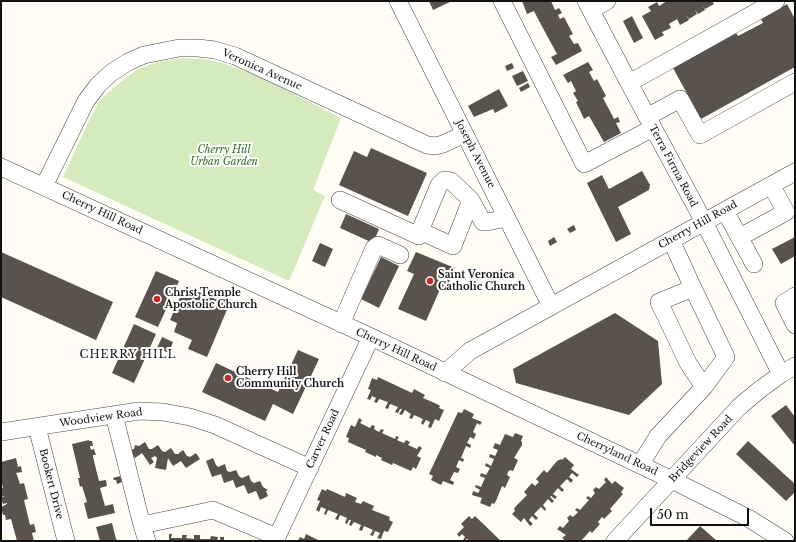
<!DOCTYPE html>
<style>
body{margin:0}
#map{position:relative;width:796px;height:542px;overflow:hidden;background:#fffdf5;font-family:"Libre Baskerville",serif}
canvas{display:block}
.frame{position:absolute;inset:0;border:2px solid #111;pointer-events:none}
.scale{position:absolute;left:650px;top:508px;width:99px;height:18px;box-sizing:border-box;border:2px solid #111;border-top:0;padding-left:5px;font-size:12px;line-height:14px;white-space:nowrap;color:#111;-webkit-text-stroke:3px #fff;paint-order:stroke}
</style>
<div id="map">
<canvas width="796" height="542"></canvas>
<div class="frame"></div>
<div class="scale">50 m</div>
</div>
<script>
const ctx = document.querySelector('canvas').getContext('2d');
ctx.lineJoin = 'round';
function fill(path, color) {
  ctx.fillStyle = color;
  ctx.fill(path, 'evenodd');
}
function poly(rows) {
  const path = new Path2D();
  for (const r of rows) {
    path.moveTo(r[0], r[1]);
    for (let i = 2; i < r.length; i += 2) path.lineTo(r[i], r[i + 1]);
  }
  return path;
}
function strokePath(path, color, width, dash) {
  ctx.strokeStyle = color;
  ctx.lineWidth = width;
  ctx.lineCap = dash ? 'butt' : 'round';
  ctx.setLineDash(dash || []);
  ctx.stroke(path);
}
function write(font, color, halo, rows, align = 'center') {
  ctx.font = font + ' "Libre Baskerville",serif';
  ctx.lineWidth = 4;
  ctx.setLineDash([]);
  ctx.textBaseline = 'middle';
  ctx.strokeStyle = halo;
  ctx.fillStyle = color;
  for (const [text, x, y, turn = 0] of rows) {
    ctx.save();
    ctx.translate(x, y);
    ctx.rotate((+turn || 0) * Math.PI / 180);
    ctx.textAlign = isNaN(turn) ? turn : align;
    if (halo) ctx.strokeText(text, 0, 0);
    ctx.fillText(text, 0, 0);
    ctx.restore();
  }
}
const green = poly([
 [181,58,204,59,223,63,259,76,341,118,313,190,325,196,289,281,63,177,88,123,100,100,118,84,138,69,158,62]
]);
const building = poly([
 [429,1,452,1,433,10],
 [522,1,551,1,555,10,559,8,562,13,558,15,560,19,564,17,573,34,569,36,574,44,578,43,582,51,556,65,551,57,557,54,538,19,534,11,527,14],
 [667,1,712,1,714,4,705,9,703,6,705,10,698,14,695,10,697,14,689,19,686,15,689,20,680,25,677,19,669,24,671,28,662,32,664,35,655,40,642,16,651,11,648,7,657,2,659,6],
 [787,4,795,19,795,67,701,119,673,68,736,33,738,36,763,23,761,19],
 [632,16,643,38,634,43,623,21],
 [588,62,593,70,589,72,594,81,597,79,606,96,603,98,612,115,614,119,618,117,620,122,616,123,621,133,604,142,589,116,584,119,576,102,578,101,573,93,576,91,571,81,568,83,563,75],
 [512,63,514,68,507,71,505,66],
 [523,71,528,81,517,86,512,76],
 [528,83,530,87,521,92,519,88],
 [499,89,508,106,495,113,493,109,474,117,468,106],
 [371,148,427,173,408,216,339,185,354,151,367,157],
 [642,171,650,185,649,190,618,207,631,234,616,242,587,183,602,175,609,189],
 [346,214,379,229,373,243,340,228],
 [574,225,576,230,570,233,567,229],
 [554,237,557,242,550,246,548,241],
 [795,237,795,256,781,264,772,249],
 [320,243,333,249,325,267,312,261],
 [1,252,113,302,96,340,1,297],
 [416,252,455,268,446,289,441,287,426,321,398,309,414,274,407,271],
 [381,257,399,266,379,308,361,299],
 [156,271,179,281,158,327,135,317],
 [185,286,229,305,207,357,188,349,192,340,174,332,177,323,170,320],
 [615,313,658,341,662,384,629,415,516,383,513,369],
 [134,324,156,334,134,383,112,373],
 [162,337,173,342,169,353,157,348],
 [298,350,319,359,293,414,273,404,265,421,202,392,216,363,278,392],
 [378,377,412,393,414,389,425,395,423,398,437,404,440,406,439,408,444,410,439,421,435,419,431,428,428,427,430,422,426,420,423,425,421,423,423,419,414,415,412,419,409,418,411,414,405,410,402,415,399,414,402,409,400,409,398,413,395,412,398,407,390,404,388,409,385,408,388,402,379,399,377,403,374,402,376,398,372,396,370,400,367,399,371,390,368,389,372,378,377,380],
 [786,405,795,417,795,446,771,416],
 [464,409,474,414,472,418,482,422,480,425,477,423,473,432,476,434,474,439,470,437,467,443,471,445,470,448,466,446,461,458,464,459,463,462,459,460,456,467,460,469,458,473,454,472,450,480,454,482,453,485,443,481,441,485,431,480,433,476,429,474,458,412,462,413],
 [359,418,362,420,360,423,370,428,372,425,375,426,374,429,379,432,381,429,384,430,382,433,395,439,396,436,399,437,397,440,404,443,406,440,410,442,408,445,417,449,419,446,422,448,417,456,421,458,416,469,413,467,411,471,393,463,392,465,381,460,382,458,376,455,376,457,365,452,366,450,348,442,349,438,346,437,351,425,355,427],
 [515,433,523,436,521,441,522,442,522,445,514,458,518,460,513,471,510,470,508,472,507,475,510,477,505,488,502,486,496,501,494,504,492,503,490,507,480,503,482,498,472,495,473,491,478,493,480,490,475,487,476,485,481,487,485,478,480,476,481,473,486,475,490,468,485,466,486,463,491,466,494,459,489,457,490,454,495,456,498,450,493,448,495,443,500,445,505,434,513,437],
 [89,440,89,441,92,441,93,446,90,446,91,450,94,449,96,455,93,455,93,457,99,481,106,480,107,486,100,488,105,506,113,504,115,513,88,519,84,503,87,502,82,486,80,487,78,478,80,478,72,444],
 [748,441,795,484,795,492,786,501,736,454],
 [145,442,149,449,152,449,158,445,162,451,165,452,171,448,175,454,178,454,183,450,187,456,190,457,196,453,200,459,186,468,181,461,173,466,168,458,166,470,155,468,157,458,155,456,151,458,154,462,150,465,142,453,135,458,130,450,134,449,135,445,139,446],
 [565,457,574,465,571,469,579,475,577,477,572,473,569,477,573,480,571,483,567,479,560,486,564,490,562,492,558,488,553,494,557,497,555,499,551,496,550,497,554,501,552,503,548,499,543,505,546,509,545,511,541,507,534,514,538,518,536,520,532,516,529,520,533,524,530,526,524,518,521,522,512,514,515,511,514,509,516,506,527,495,524,492,532,483,535,486,539,482,536,479,544,470,547,473,557,461,561,459,562,460],
 [16,458,18,467,21,466,22,472,16,473,17,475,20,484,24,483,28,499,24,500,30,525,34,524,36,532,32,533,34,541,17,541,11,519,6,520,5,515,3,515,1,507,7,504,7,503,3,504,1,498,5,496,1,497,1,489,3,488,1,479,1,462],
 [213,458,216,465,218,467,225,464,227,471,230,472,236,470,239,476,242,478,249,475,251,481,254,483,260,481,263,487,268,490,266,491,268,496,260,500,256,491,248,494,244,485,236,488,233,480,224,483,221,474,212,477,206,461],
 [120,476,122,482,117,484,116,480,114,480,113,478],
 [606,477,612,484,615,481,624,488,621,492,623,494,610,509,612,511,604,519,602,517,598,522,600,524,592,533,590,531,581,541,566,541,562,538,566,535,557,529,560,526,563,528,569,521,567,518,570,515,573,517,578,512,575,510,577,508,580,510,589,500,586,498,588,496,591,498,595,493,593,490,596,487,599,489,606,482,604,480],
 [322,489,326,491,327,489,345,497,346,493,357,498,355,502,361,504,363,501,374,506,372,510,390,517,389,520,393,522,388,532,384,531,381,539,377,538,380,533,375,531,373,536,370,535,373,530,364,526,362,531,359,530,361,525,354,522,351,526,349,525,351,520,349,520,347,524,345,523,347,518,340,515,338,520,335,519,338,514,328,510,326,515,324,514,326,509,321,507,319,512,316,510,320,501,317,500],
 [469,516,472,519,475,516,501,541,469,541,467,539,464,541,463,540,465,537,462,534,459,537,457,534,464,527,461,524],
 [112,523,116,539,118,541,100,541,96,527],
 [700,526,717,541,686,541],
 [169,534,172,534,171,538,182,538,182,535,187,535,186,538,194,539,194,535,200,535,200,539,210,539,211,536,218,537,217,541,169,541],
 [306,534,320,541,298,541,300,537,304,539],
 [220,537,224,537,224,541,220,541]
]);
const minor = poly([
 [398,1,551,306],
 [502,1,584,164,653,128],
 [586,1,629,83,704,222,781,374],
 [591,10,607,1],
 [629,83,776,1],
 [647,117,680,99,700,135,795,82],
 [1,167,371,337,672,480,748,518,785,541],
 [44,186,86,101,98,85,111,73,128,62,144,55,179,48,198,48,215,50,235,56,427,145,435,146,443,144,465,134],
 [340,200,419,236,420,231],
 [471,200,453,246,420,231,439,185,444,180,451,181,471,200,483,222,487,222,507,218],
 [725,211,754,264],
 [740,237,786,212,771,185],
 [693,288,726,357,704,387],
 [795,296,784,303,795,325],
 [341,324,374,248,378,245,400,255],
 [445,373,470,351,795,172],
 [114,415,142,525,213,510,277,537],
 [37,427,66,541],
 [1,432,139,411,163,412,190,417,215,425,310,468],
 [640,465,658,436,704,387,688,363,659,302,693,288,671,240],
 [142,525,147,541],
 [275,541,371,337],
 [615,541,739,407,758,391,781,374,795,366]
]);
const markers = [
 [430,281,4,"#c4262e"],
 [157,299,4,"#c4262e"],
 [228,378,4,"#c4262e"]
];
const streetNames = [
 ["Veronica Avenue",262,70,24],
 ["Joseph Avenue",475,154,63],
 ["Terra Firma Road",673,166,62],
 ["Cherry Hill Road",102,213,25],
 ["Cherry Hill Road",698,225,-29],
 ["Cherry Hill Road",396,350,25],
 ["Woodview Road",101,418,-8],
 ["Carver Road",323,439,-65],
 ["Bridgeview Road",701,449,-47],
 ["Cherryland Road",617,454,25],
 ["Bookert Drive",51,484,76]
];
const parkNames = [
 ["Cherry Hill",224,150],
 ["Urban Garden",224,162]
];
const poiNames = [
 ["Saint Veronica",438,275],
 ["Catholic Church",438,287],
 ["Christ Temple",165,293],
 ["Apostolic Church",165,305],
 ["Cherry Hill",236,372],
 ["Community Church",236,384]
];
const neighbourhoodNames = [
 ["CHERRY HILL",128,355]
];
fill(green, '#d5ebbd');
fill(building, '#5a524d');
strokePath(minor, '#444', 18);
strokePath(minor, '#fff', 17);
for (const [x, y, r, color] of markers) {
  const dot = new Path2D();
  dot.arc(x, y, r, 0, 2 * Math.PI);
  ctx.fillStyle = color;
  ctx.fill(dot);
  strokePath(dot, '#fff', 1.5);
}
write('10px', '#111', '#fff', streetNames);
write('italic 10px', '#2f6b1f', '#fff', parkNames);
write('bold 10px', '#111', '#fff', poiNames, 'left');
ctx.letterSpacing = '1px';
write('11px', '#111', '#fff', neighbourhoodNames);
ctx.letterSpacing = '0px';
</script>
